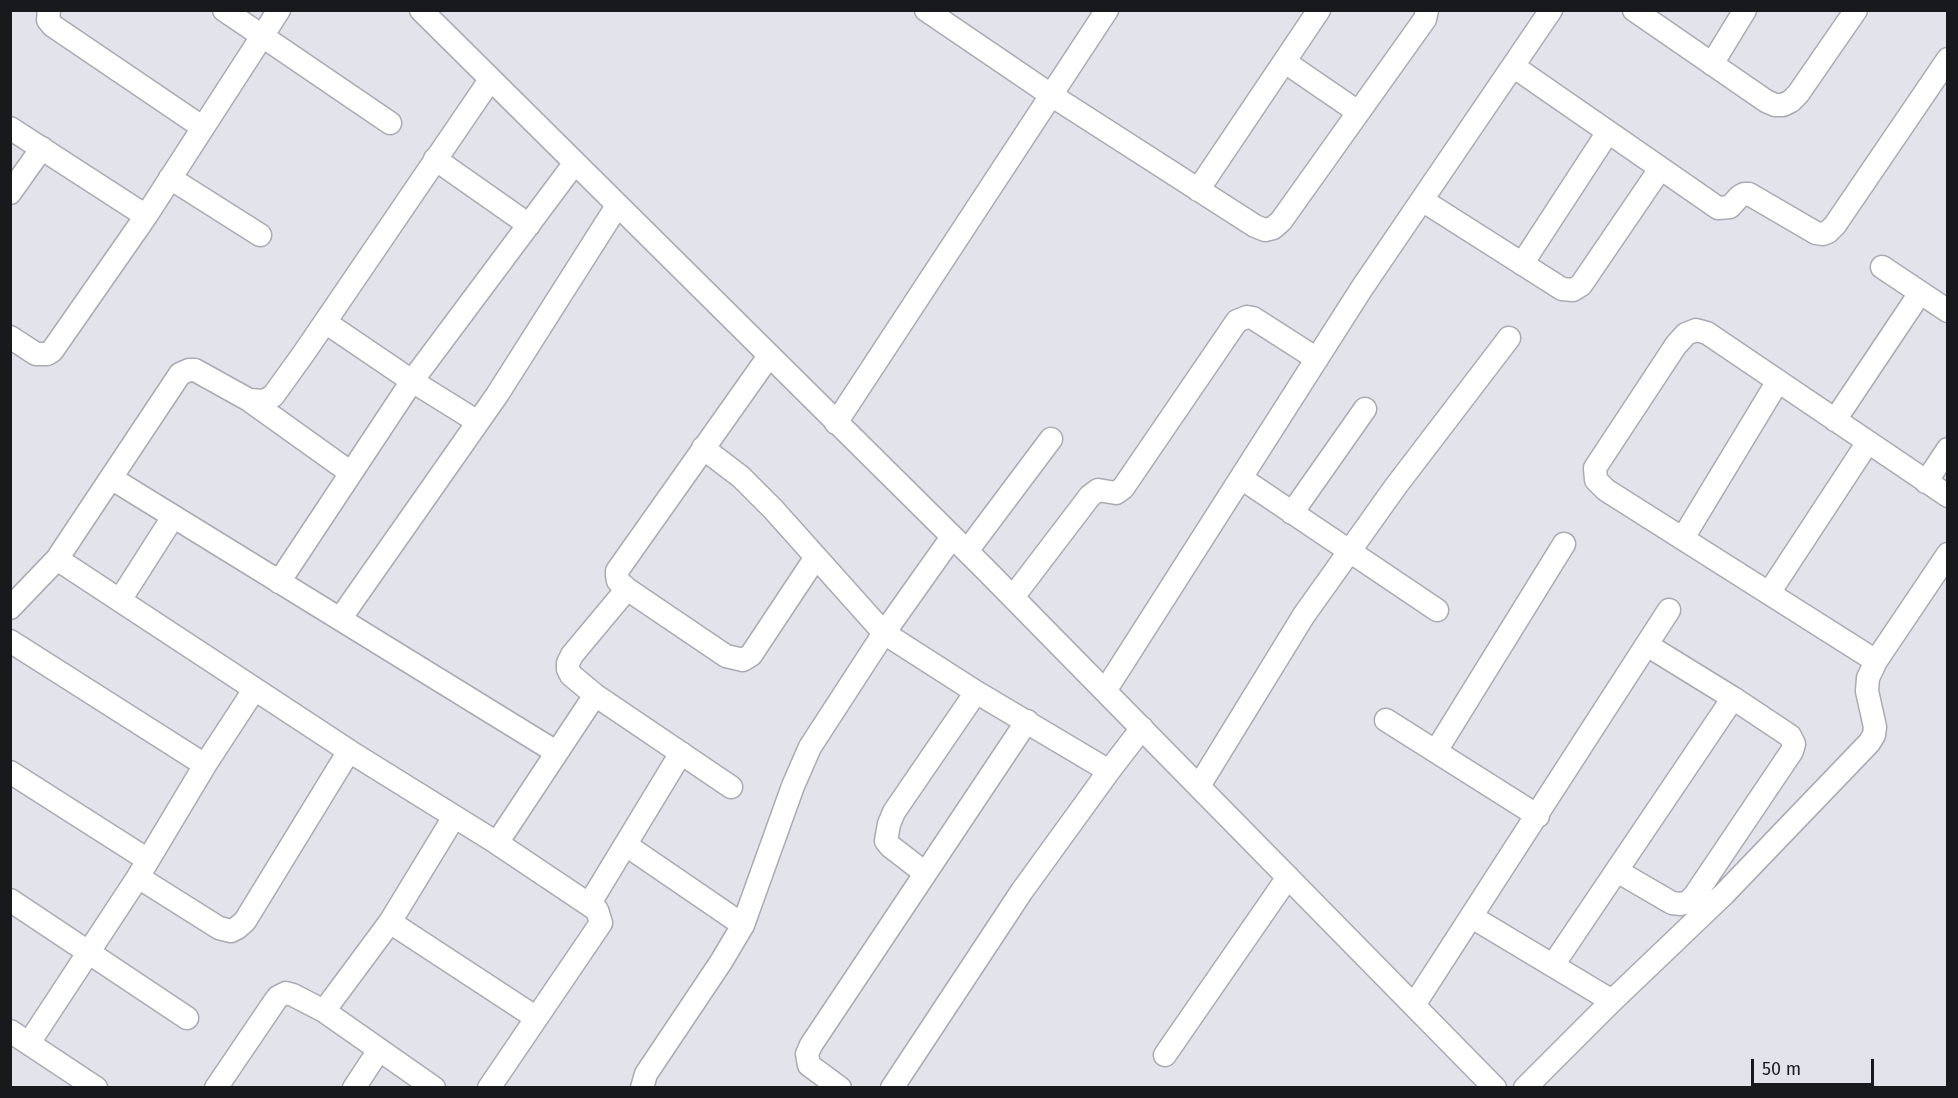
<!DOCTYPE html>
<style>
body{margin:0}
#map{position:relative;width:1958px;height:1098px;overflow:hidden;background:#e3e3ec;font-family:"Fira Sans",sans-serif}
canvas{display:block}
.frame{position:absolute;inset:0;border:12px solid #18191c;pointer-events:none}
.scale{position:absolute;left:1751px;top:1059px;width:123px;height:27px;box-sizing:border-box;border:3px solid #18191c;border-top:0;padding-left:8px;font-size:18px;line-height:21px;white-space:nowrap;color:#18191c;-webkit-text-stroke:4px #e3e3ec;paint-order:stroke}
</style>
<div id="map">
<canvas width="1958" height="1098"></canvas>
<div class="frame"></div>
<div class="scale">50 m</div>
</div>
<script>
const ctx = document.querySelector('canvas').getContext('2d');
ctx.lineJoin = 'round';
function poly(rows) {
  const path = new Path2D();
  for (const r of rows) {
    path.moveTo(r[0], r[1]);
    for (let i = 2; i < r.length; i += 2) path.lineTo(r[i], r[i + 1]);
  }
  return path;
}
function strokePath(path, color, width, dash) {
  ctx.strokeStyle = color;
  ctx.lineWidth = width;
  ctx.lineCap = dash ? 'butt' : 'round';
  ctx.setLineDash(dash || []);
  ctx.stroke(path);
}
const minor = poly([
 [49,10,48,20,53,26,202,127],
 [224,10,390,123],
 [421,10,984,568,1495,1088],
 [926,10,1051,95,1255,226,1265,230,1273,228,1281,221,1425,19,1427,10],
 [1634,10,1766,101,1775,105,1783,105,1791,101,1798,94,1856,10],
 [1285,62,1358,112],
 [1712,64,1745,10],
 [1513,66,1718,208,1730,207,1739,197,1744,194,1749,194,1816,233,1823,234,1828,232,1835,225,1948,59],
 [10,128,146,216],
 [435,159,529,225],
 [170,178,260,235],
 [1198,190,1319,10],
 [10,193,42,148],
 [1422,200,1562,289,1573,290,1581,285,1660,169],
 [1522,264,1608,132],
 [1882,267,1948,311],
 [325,322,412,381,478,422],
 [10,337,36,354,47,354,52,351,146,216,279,10],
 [769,356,617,571,617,575,618,581,627,589,726,656,743,660,751,655,816,557],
 [249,400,351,473],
 [1835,420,1920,293],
 [836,423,1107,10],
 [703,448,741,477,773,509,884,633,976,692,1109,771,1142,728],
 [111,478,556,752],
 [1241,478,1437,610],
 [1926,482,1948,449],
 [1292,513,1365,409],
 [1683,538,1778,381],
 [967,551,1051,439],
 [57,559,349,751,497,843,597,910,601,923,489,1088],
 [279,582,412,381,574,164],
 [627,589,572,655,568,663,568,669,571,675,595,695,731,787],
 [1769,593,1868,442],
 [1013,597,1090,496,1098,490,1116,493,1123,488,1237,321,1247,317,1253,318,1317,359],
 [120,600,173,517],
 [10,608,57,559,180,374,189,370,195,370,249,400,264,401,273,396,304,353,490,80],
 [340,619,497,395,617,206],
 [10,641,205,765],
 [1876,661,1606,490,1596,480,1595,468,1676,345,1686,334,1696,330,1707,333,1948,496],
 [1105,691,1362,288,1551,10],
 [1386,720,1538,816],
 [1436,751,1564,544],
 [10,772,148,860],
 [1199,786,1304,615,1396,486,1509,338],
 [497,843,595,695],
 [626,845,743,925],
 [1617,871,1672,903,1681,904,1688,902,1695,895,1792,751,1794,744,1790,736,1733,698,1647,645],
 [925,873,890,846,886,841,889,824,894,812,976,692],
 [138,877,219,928,231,931,237,928,245,921,349,751],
 [10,900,187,1018],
 [590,903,681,753],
 [1472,917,1612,1001],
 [390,922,535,1017],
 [1553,965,1733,698],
 [1414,1005,1669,610],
 [324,1011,390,922,454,817],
 [10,1031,96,1088],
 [29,1043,138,877,205,765,254,690],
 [1165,1055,1288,877],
 [216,1088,275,1001,278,997,286,993,293,995,324,1011,434,1088],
 [354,1088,379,1050],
 [642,1088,646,1074,721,962,743,925,793,786,810,747,884,633,952,537],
 [840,1088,809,1065,807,1054,811,1045,1027,721],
 [892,1088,1022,891,1109,771],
 [1525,1088,1612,1001,1724,894,1869,743,1874,735,1875,727,1867,691,1868,678,1876,661,1948,554]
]);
strokePath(minor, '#aaaab2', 25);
strokePath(minor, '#fff', 22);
</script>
